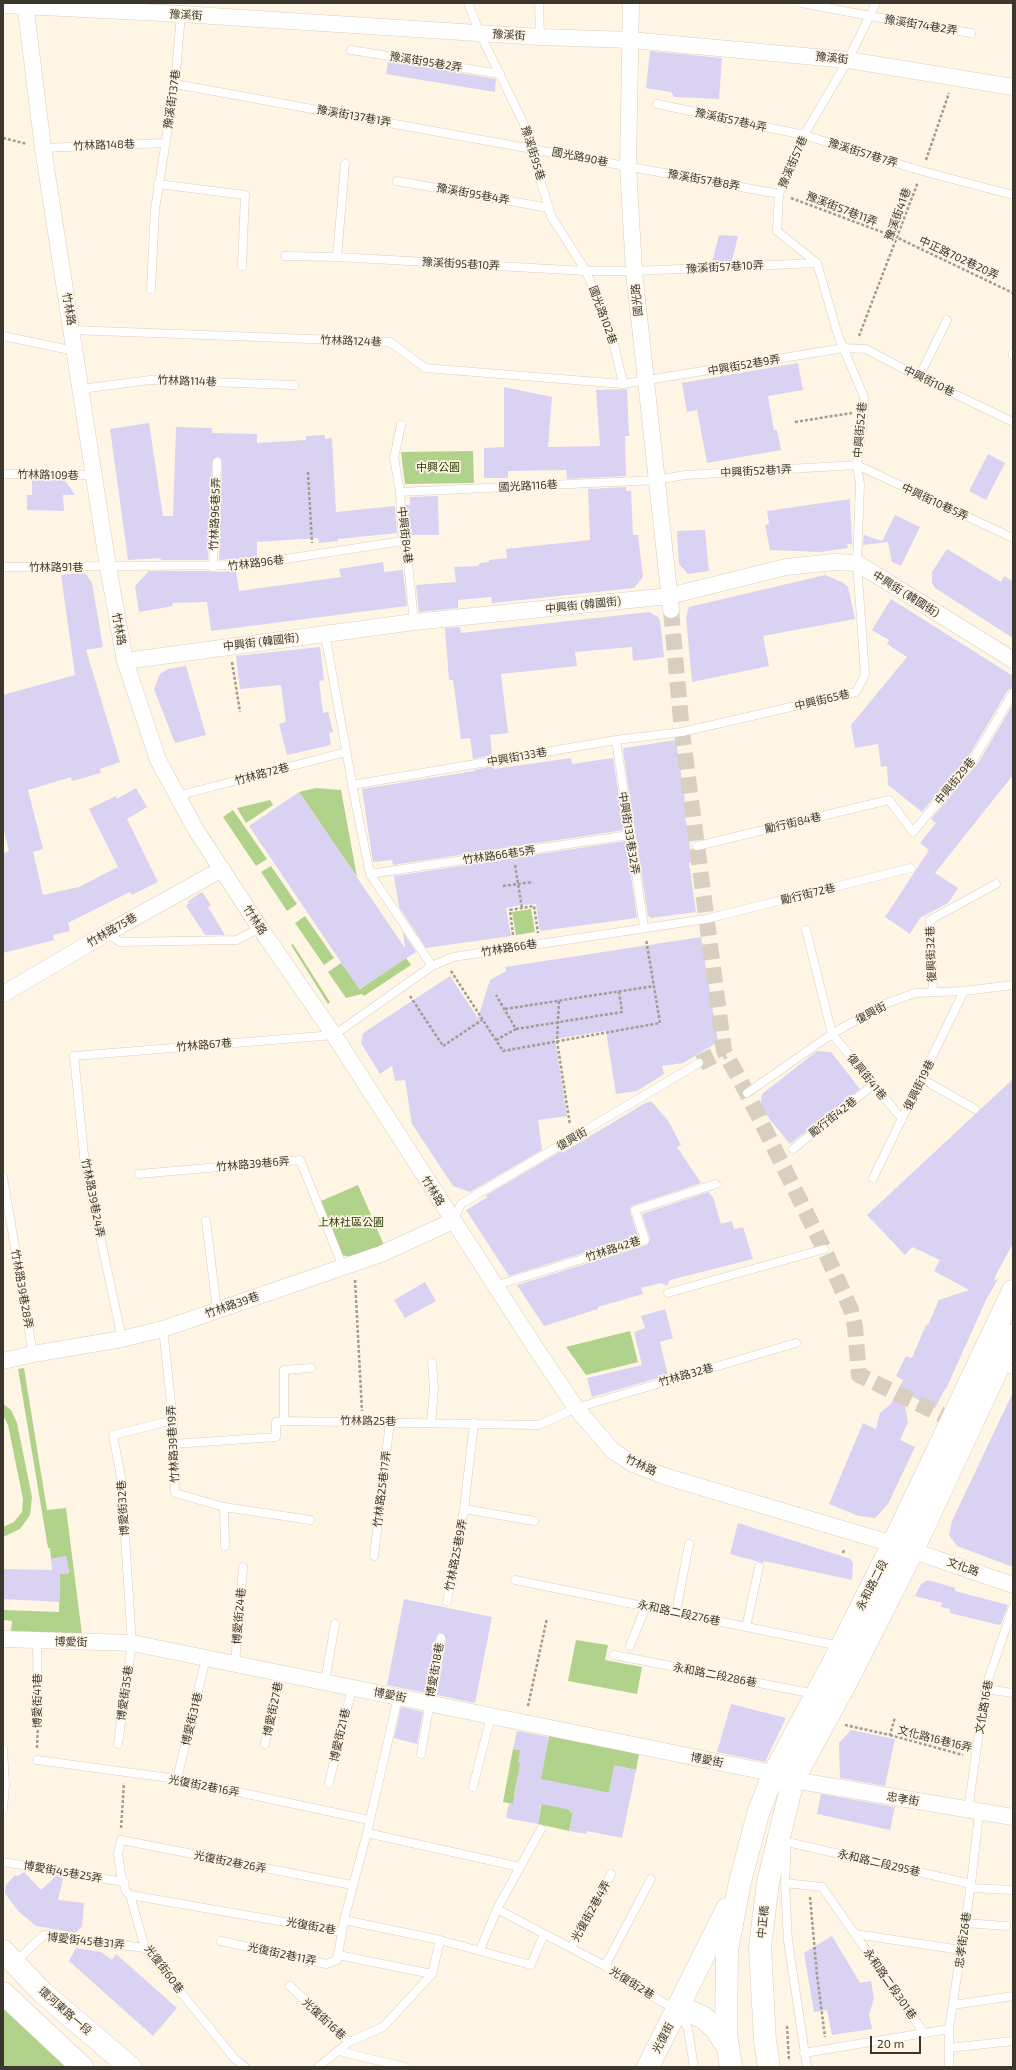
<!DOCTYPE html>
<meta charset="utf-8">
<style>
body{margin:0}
#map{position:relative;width:1016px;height:2070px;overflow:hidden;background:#fff5e5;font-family:"Exo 2",sans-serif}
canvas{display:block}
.frame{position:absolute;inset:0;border:4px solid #3b372f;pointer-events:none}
.scale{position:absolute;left:870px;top:2036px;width:51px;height:18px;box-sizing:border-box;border:2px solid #3b372f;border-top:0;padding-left:5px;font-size:12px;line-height:14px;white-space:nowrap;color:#3b372f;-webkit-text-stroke:3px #fff5e5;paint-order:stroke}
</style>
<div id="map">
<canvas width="1016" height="2070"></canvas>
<div class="frame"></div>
<div class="scale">20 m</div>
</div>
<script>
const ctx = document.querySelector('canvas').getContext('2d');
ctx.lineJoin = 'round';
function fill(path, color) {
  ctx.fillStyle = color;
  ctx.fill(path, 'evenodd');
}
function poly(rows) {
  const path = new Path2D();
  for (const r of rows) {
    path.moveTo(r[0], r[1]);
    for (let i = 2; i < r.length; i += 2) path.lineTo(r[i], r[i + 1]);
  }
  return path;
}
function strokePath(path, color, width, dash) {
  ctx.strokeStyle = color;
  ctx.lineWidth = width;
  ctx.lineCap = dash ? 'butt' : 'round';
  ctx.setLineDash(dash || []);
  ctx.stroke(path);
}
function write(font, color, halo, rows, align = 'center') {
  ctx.font = font + ' "Exo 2","Noto Sans TC",sans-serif';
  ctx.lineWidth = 3.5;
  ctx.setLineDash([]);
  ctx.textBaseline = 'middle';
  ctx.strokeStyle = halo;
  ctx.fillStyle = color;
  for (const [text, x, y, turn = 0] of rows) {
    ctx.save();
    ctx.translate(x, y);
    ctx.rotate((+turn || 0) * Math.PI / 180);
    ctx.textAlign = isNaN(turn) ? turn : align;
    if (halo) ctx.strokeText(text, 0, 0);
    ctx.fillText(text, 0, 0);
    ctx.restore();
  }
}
const green = poly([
 [473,451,474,483,405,484,401,452],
 [316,788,341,790,357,877,299,792],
 [270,800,273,805,246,823,237,808],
 [233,810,267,859,256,866,223,817],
 [271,866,297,904,287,911,261,872],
 [531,909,535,932,516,935,512,912],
 [305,916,334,958,324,965,295,923],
 [293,944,330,1002,328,1004,291,945],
 [406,958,411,965,364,996,362,994,346,998,328,972,341,963,360,989],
 [358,1185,384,1245,356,1258,341,1255,321,1201],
 [630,1331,638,1362,586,1375,566,1347],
 [24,1368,47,1510,66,1508,82,1634,11,1631,12,1621,3,1620,3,1610,59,1612,60,1574,69,1573,66,1556,51,1559,50,1548,48,1548,18,1369],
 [3,1404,11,1410,17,1423,32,1497,30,1515,20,1529,3,1537,3,1527,14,1522,22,1512,23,1499,8,1425,3,1415],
 [576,1640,608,1645,605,1660,642,1667,637,1694,568,1681],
 [549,1736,639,1754,636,1770,618,1766,614,1769,609,1793,518,1775,514,1795,528,1798,526,1807,503,1802,513,1749,520,1750,543,1767],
 [542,1801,570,1810,570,1812,573,1813,569,1831,538,1824],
 [3,1984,84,2067,3,2067]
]);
const building = poly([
 [650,51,722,58,719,99,674,97,671,92,646,88],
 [388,61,496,79,495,92,386,74],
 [719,235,738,236,732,261,712,262],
 [798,363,803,390,768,396,774,430,777,430,781,450,707,463,697,410,687,412,682,383],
 [504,387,552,397,548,447,600,446,596,390,627,389,629,436,625,436,626,476,567,479,566,470,508,471,508,478,484,478,484,448,504,447],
 [149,423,163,516,173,516,176,427,212,428,212,433,257,434,257,443,306,440,306,436,325,435,325,439,332,438,336,512,395,506,397,533,338,539,338,541,319,543,318,538,257,542,257,558,219,560,222,462,220,458,217,457,212,462,208,560,160,560,162,558,128,560,110,429],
 [988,454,1005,463,986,500,969,491],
 [32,480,63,480,66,482,75,495,63,495,64,511,27,510,27,495,32,495],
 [626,487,626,491,631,491,633,535,638,535,643,577,634,588,492,603,491,597,458,600,458,608,419,612,416,585,456,582,454,567,478,566,480,563,489,562,489,560,507,558,506,549,590,540,588,489],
 [438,496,439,535,411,535,411,532,408,532,406,505,410,505,410,497],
 [850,499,852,545,847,543,848,548,820,552,770,550,765,525,769,524,767,511],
 [895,515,920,527,901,566,892,562,888,542,863,545,864,535,882,541],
 [705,530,709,571,688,574,679,564,677,531],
 [947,549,1001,582,1004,576,1013,581,1013,638,935,588,932,583,932,572],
 [383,562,384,572,403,570,407,606,211,631,207,602,172,603,173,606,139,612,135,586,149,571,209,571,213,572,236,571,239,591,341,577,339,569],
 [82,573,86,574,92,583,103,647,86,650,120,762,100,769,101,773,72,781,71,777,28,790,43,849,33,852,43,895,79,887,118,867,89,809,116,796,117,799,136,788,147,807,127,819,158,882,132,895,130,892,68,923,70,931,53,935,54,940,3,953,3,853,9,851,3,827,3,695,75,675,61,575],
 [825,575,842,582,848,587,855,619,763,636,769,666,692,682,686,617,689,607],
 [891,599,1013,676,1013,688,1008,690,970,754,922,812,888,785,887,766,881,767,878,744,855,748,851,725,907,657,887,644,889,640,872,630],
 [649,612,658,617,660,621,664,657,633,661,632,647,575,652,577,666,501,674,508,733,490,735,492,755,473,759,470,738,461,739,453,680,449,680,445,628,460,627,461,633],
 [320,647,324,680,319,681,323,713,328,712,333,732,329,733,331,745,287,755,279,724,286,722,281,685,240,689,236,656],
 [186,666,206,735,175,743,154,689,160,674,168,669],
 [1013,704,1013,775,935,873,958,888,948,903,920,918,910,934,885,917,929,850,920,843,936,823,931,819,980,760],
 [676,740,685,801,683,801,692,862,689,863,696,912,650,918,650,916,648,916,623,751,624,748],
 [571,758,572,764,613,758,624,830,393,865,392,860,373,862,362,789,474,771,474,770,494,766,494,769],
 [299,792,405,948,403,932,416,952,359,989,249,826],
 [626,841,637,918,540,931,536,904,521,905,506,908,511,936,426,948,399,907,394,876],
 [202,892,211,905,208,907,225,935,205,935,186,906,189,903,188,901],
 [701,937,718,1042,683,1063,662,1066,664,1074,637,1091,616,1094,606,1031,555,1039,567,1116,538,1120,542,1150,470,1192,453,1186,412,1124,405,1080,395,1081,392,1066,380,1074,361,1043,363,1034,366,1031,450,976,478,1018,490,980,506,971,505,967],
 [817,1051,831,1052,860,1089,790,1144,760,1107,762,1094],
 [1013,1079,1013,1243,995,1277,994,1281,998,1279,986,1300,946,1389,945,1389,935,1408,902,1392,908,1422,900,1440,915,1447,888,1504,875,1518,859,1516,829,1504,863,1423,876,1429,880,1413,891,1404,903,1380,896,1376,906,1356,912,1358,926,1325,928,1325,939,1300,969,1290,934,1271,940,1260,912,1247,905,1255,867,1215],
 [647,1102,652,1102,669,1122,681,1145,677,1147,701,1183,631,1206,630,1212,638,1236,509,1276,466,1210,488,1197,485,1196,561,1151,562,1153],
 [708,1192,713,1197,721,1224,732,1221,734,1229,743,1227,753,1259,670,1280,667,1286,661,1283,641,1288,643,1294,598,1307,598,1309,544,1326,517,1285,647,1245,650,1239,642,1214],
 [425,1282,436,1301,405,1318,394,1300],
 [665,1309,673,1338,660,1342,668,1375,592,1397,587,1378,642,1365,634,1332,645,1328,641,1316],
 [1013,1392,1013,1567,957,1546,949,1535,952,1521],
 [738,1523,851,1559,853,1564,852,1580,764,1561,763,1563,730,1554],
 [66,1556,69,1573,60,1574,59,1602,3,1599,3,1569,52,1570,51,1559],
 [928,1580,955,1588,955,1591,1008,1605,1001,1624,999,1625,950,1613,950,1609,941,1607,942,1603,915,1596,921,1584],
 [404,1599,492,1617,475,1703,437,1695,446,1639,442,1633,439,1633,436,1637,426,1693,387,1685],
 [731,1704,786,1718,765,1762,717,1752],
 [401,1707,423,1712,417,1744,394,1738],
 [851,1730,895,1739,885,1786,840,1778,839,1743],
 [517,1731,549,1737,541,1779,609,1793,614,1765,636,1770,622,1838,587,1831,586,1834,569,1831,573,1813,570,1812,570,1810,541,1804,538,1824,506,1818,509,1803,513,1804,520,1763,518,1763,520,1750,513,1749],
 [821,1794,895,1807,890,1830,817,1814],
 [24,1872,41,1890,56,1876,63,1878,58,1900,84,1903,82,1926,76,1933,36,1926,18,1911,5,1893,6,1885,15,1875,18,1876],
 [832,1936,860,1983,871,1981,874,1999,869,2014,872,2029,832,2035,827,2010,814,2012,804,1953],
 [76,1948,101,1952,112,1960,116,1954,177,2008,153,2036,69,1961]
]);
const streetTunnel = poly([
 [671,610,682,732,724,1051,747,1093,824,1249,851,1310,855,1327,859,1375,952,1420],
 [699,1063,724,1051]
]);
const path = poly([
 [3,138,27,144],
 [926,160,949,93],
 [791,198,898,238,1013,293],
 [859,336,918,182],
 [795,422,852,413],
 [308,472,312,543],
 [232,662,240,712],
 [515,865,522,908],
 [503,886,533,882],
 [513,935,510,910,534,906,538,933],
 [451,971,503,1051,660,1023,646,939],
 [410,996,443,1046,482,1020],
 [559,1001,557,1041,570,1125],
 [505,1009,654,986],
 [516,1029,622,1012,619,991],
 [496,1040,516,1029,496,995],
 [355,1280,362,1411],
 [843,1553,844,1549],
 [528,1706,547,1618],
 [845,1725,890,1735,895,1717],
 [890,1735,963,1755],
 [37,1748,38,1723],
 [121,1828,124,1783],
 [810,1897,817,1975,825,2037],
 [787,2026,789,2061]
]);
const lane = poly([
 [468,3,480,34,524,124,551,216,586,271,612,335,623,384],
 [539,3,540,37],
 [802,3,870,16,971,33],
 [351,50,500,74],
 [175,84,779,194],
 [657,104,804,135,922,171,1013,195],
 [43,148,165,143],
 [397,181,549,208],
 [158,184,245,195,242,266],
 [285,256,337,257,586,271,634,271,817,263],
 [337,257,345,164],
 [151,289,155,209,175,84,181,14],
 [72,330,390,342,425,368,623,384,844,348,866,349,919,377,1013,422],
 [3,336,75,351],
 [1013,356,1013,353],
 [919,377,947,320],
 [81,389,150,380,294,385],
 [401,425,394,458,400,492,403,541,407,553,414,622],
 [3,474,93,475],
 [400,492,656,480,685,475,857,465,1013,538],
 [3,567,246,565,403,541],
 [213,567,217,462],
 [325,634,356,805,370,874,432,966],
 [616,740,644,927],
 [352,785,616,740,682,732,856,692,865,675,857,563,860,484,857,465,864,411,864,397,838,335,817,263,777,231,779,194,804,135,848,60,876,3],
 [177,796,346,752],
 [697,846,889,800,913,832,975,757,1013,693],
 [370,874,629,835],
 [806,930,832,1034,902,1119],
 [107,933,120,942,237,940,260,928],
 [933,991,930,920,996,884],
 [922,1079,975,1109],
 [747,1093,832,1034,882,1005,915,993,964,991,1013,985],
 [793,1149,873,1085],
 [139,1174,300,1160,343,1267],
 [3,1177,33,1354],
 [873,1178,964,991],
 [206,1221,217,1310],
 [453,1221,461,1204,699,1063],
 [494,1286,645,1240,635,1210,716,1184],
 [668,1293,824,1249],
 [163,1329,173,1420,175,1493,224,1507,310,1520],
 [122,1339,85,1165,74,1056,334,1035,432,966,453,957,706,919,911,868],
 [1000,1366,1013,1370],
 [284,1421,284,1370,311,1368],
 [431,1423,434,1389,432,1363],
 [474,1423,464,1509,534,1521],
 [173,1444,276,1437,276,1422,284,1421,539,1425,576,1408,796,1343],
 [224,1507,225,1546],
 [374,1556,390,1422],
 [515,1580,840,1646],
 [447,1601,464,1509],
 [676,1612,689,1544],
 [746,1627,759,1567],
 [37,1641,38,1711],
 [630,1646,646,1606],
 [614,1655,815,1694],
 [235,1664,243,1567],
 [325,1682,335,1624],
 [985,1689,1013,1693],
 [118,1744,132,1643,121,1477,113,1435,173,1420],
 [265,1744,280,1673],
 [3,1749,5,1784,3,1810],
 [421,1754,441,1638],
 [37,1760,177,1779,369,1820],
 [177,1779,206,1658],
 [329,1783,352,1688],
 [473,1787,491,1716],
 [968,1811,985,1689,1013,1607],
 [367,1833,520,1867],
 [787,1841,785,1883,788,1941,807,2067],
 [787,1842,971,1884],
 [3,1862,124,1882],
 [785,1883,822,1887,924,2033],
 [970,1888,1013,1890],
 [130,1895,342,1932,344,1920,440,1940,531,1965,544,1934],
 [497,1909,541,1829],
 [344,1920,367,1833,398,1697],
 [965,1923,1006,1926],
 [855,1934,961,1950],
 [221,1941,312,1961,326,1964,337,1960,338,1955,432,1974],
 [571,1948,611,1874],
 [480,1950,497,1909,605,1966,659,2000,677,2010,688,2029,694,2067],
 [338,1955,342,1932],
 [15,1962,44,1935,145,1948],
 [605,1966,651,1879],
 [290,1986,349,2042,383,2027,432,1974,440,1940],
 [953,2005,1013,1996],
 [949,2048,1013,2041],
 [339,2051,404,2067],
 [804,2053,949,2029],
 [245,2067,234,2058,145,1948,130,1895,126,1891,121,1875,118,1853,121,1840,352,1885],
 [318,2067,349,2042],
 [949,2067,949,2029,971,1884,979,1813]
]);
const street = poly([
 [25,3,43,148,108,567,125,661,158,760,196,830,260,928,334,1035,533,1344,576,1408,613,1451,633,1464,667,1477,893,1544,1013,1585],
 [631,3,628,166,634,271,671,610],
 [3,5,181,14,540,37,631,40,848,60,1013,87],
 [125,661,414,622,669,596,786,567,834,562,857,563,1013,660],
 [3,994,107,933,222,869],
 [3,1361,33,1354,122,1339,163,1329,381,1254,453,1221],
 [3,1639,132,1643,762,1771,773,1775],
 [793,1780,1013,1817]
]);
const secondary = poly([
 [3,1951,43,1993,130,2067],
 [3,1993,82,2067],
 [677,2010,689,2011,704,2018,716,2029,728,2048],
 [648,2067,727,1909],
 [731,2067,726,2033,727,1950,740,1882,758,1814,773,1775,830,1669,893,1544,1013,1291],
 [769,2067,765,2041,760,1947,768,1882,793,1780,847,1681,913,1550,1013,1335]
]);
const streetNames = [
 ["豫溪街",186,15,3],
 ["豫溪街74巷2弄",921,25,9],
 ["豫溪街",509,35,3],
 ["豫溪街",832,58,6],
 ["豫溪街95巷2弄",426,62,9],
 ["豫溪街137巷",172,99,-82],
 ["豫溪街137巷1弄",354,116,10],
 ["豫溪街57巷4弄",731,120,12],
 ["竹林路148巷",104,145,-2],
 ["豫溪街95巷",533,153,73],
 ["豫溪街57巷7弄",863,153,17],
 ["國光路90巷",580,157,11],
 ["豫溪街57巷",793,162,-67],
 ["豫溪街57巷8弄",704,180,10],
 ["豫溪街95巷4弄",473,194,10],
 ["豫溪街57巷11弄",842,209,21],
 ["豫溪街41巷",898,214,-70],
 ["中正路702巷20弄",959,258,25],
 ["豫溪街95巷10弄",461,264,3],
 ["豫溪街57巷10弄",725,267,-3],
 ["國光路",637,300,-96],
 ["竹林路",69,309,81],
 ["國光路102巷",603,315,70],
 ["竹林路124巷",351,341,2],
 ["中興街52巷9弄",744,365,-10],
 ["竹林路114巷",187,381,2],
 ["中興街10巷",929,381,26],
 ["中興街52巷",860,430,-85],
 ["中興街52巷1弄",756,471,-3],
 ["竹林路109巷",48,475,1],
 ["國光路116巷",528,486,-3],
 ["中興街10巷5弄",935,502,25],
 ["竹林路96巷5弄",215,514,-88],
 ["中興街84巷",405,535,83],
 ["竹林路96巷",256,563,-7],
 ["竹林路91巷",56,567],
 ["中興街 (韓國街)",906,594,32],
 ["中興街 (韓國街)",583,605,-6],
 ["竹林路",119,629,80],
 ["中興街 (韓國街)",261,642,-7],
 ["中興街65巷",822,700,-13],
 ["中興街133巷",517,757,-10],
 ["竹林路72巷",262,774,-15],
 ["中興街29巷",955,781,-51],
 ["勵行街84巷",793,823,-13],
 ["中興街133巷32弄",629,833,81],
 ["竹林路66巷5弄",499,855,-8],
 ["勵行街72巷",808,894,-14],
 ["竹林路",255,920,57],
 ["竹林路75巷",112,930,-30],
 ["竹林路66巷",509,948,-9],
 ["復興街32巷",931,954,-92],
 ["復興街",871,1013,-28],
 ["竹林路67巷",204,1045,-5],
 ["復興街41巷",867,1077,51],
 ["復興街19巷",919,1085,-64],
 ["勵行街42巷",833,1117,-38],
 ["復興街",572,1139,-30],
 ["竹林路39巷6弄",253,1164,-5],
 ["竹林路",433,1191,58],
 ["竹林路39巷24弄",93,1198,79],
 ["竹林路42巷",613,1249,-18],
 ["竹林路39巷28弄",22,1289,80],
 ["竹林路39巷",232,1305,-19],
 ["竹林路32巷",686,1375,-16],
 ["竹林路25巷",368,1421,1],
 ["竹林路39巷19弄",173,1444,-93],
 ["竹林路",641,1465,25],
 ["竹林路25巷17弄",382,1489,-83],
 ["博愛街32巷",123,1508,-94],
 ["竹林路25巷9弄",456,1555,-79],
 ["文化路",963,1567,19],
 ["永和路二段",872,1585,-63],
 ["永和路二段276巷",679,1613,12],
 ["博愛街24巷",239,1616,-85],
 ["博愛街",71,1642,1],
 ["博愛街18巷",435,1670,-80],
 ["永和路二段286巷",715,1675,11],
 ["博愛街35巷",125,1693,-82],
 ["博愛街",390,1695,11],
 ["博愛街41巷",37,1701,-90],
 ["文化路16巷",984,1707,-80],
 ["博愛街27巷",273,1709,-78],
 ["博愛街31巷",192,1719,-76],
 ["博愛街21巷",340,1735,-77],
 ["文化路16巷16弄",935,1739,14],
 ["博愛街",707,1760,11],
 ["光復街2巷16弄",204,1786,11],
 ["忠孝街",903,1799,10],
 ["光復街2巷26弄",230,1862,11],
 ["永和路二段295巷",879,1863,13],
 ["博愛街45巷25弄",63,1872,10],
 ["光復街2巷4弄",591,1911,-61],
 ["中正橋",763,1922,-84],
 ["光復街2巷",311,1926,10],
 ["忠孝街26巷",963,1940,-82],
 ["博愛街45巷31弄",86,1941,6],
 ["光復街2巷11弄",282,1954,12],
 ["光復街60巷",164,1969,53],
 ["光復街2巷",632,1983,32],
 ["永和路二段301巷",890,1984,55],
 ["環河東路一段",65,2011,41],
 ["光復街16巷",324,2019,43],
 ["光復街",663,2038,-63]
];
const parkNames = [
 ["中興公園",438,467],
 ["上林社區公園",351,1222]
];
fill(green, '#b0d28b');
fill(building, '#dad2f2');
strokePath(streetTunnel, '#d8cfc1', 16, [16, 8]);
strokePath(lane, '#d9ceba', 9);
strokePath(street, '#d9ceba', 17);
strokePath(secondary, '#d9ceba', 23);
strokePath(path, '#a39c90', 2.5, [3, 2]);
strokePath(lane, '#fff', 8);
strokePath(street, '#fff', 16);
strokePath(secondary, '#fff', 22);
write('11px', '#3b372f', '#fff5e5', streetNames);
write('11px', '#263c01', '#fff5e5', parkNames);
</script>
